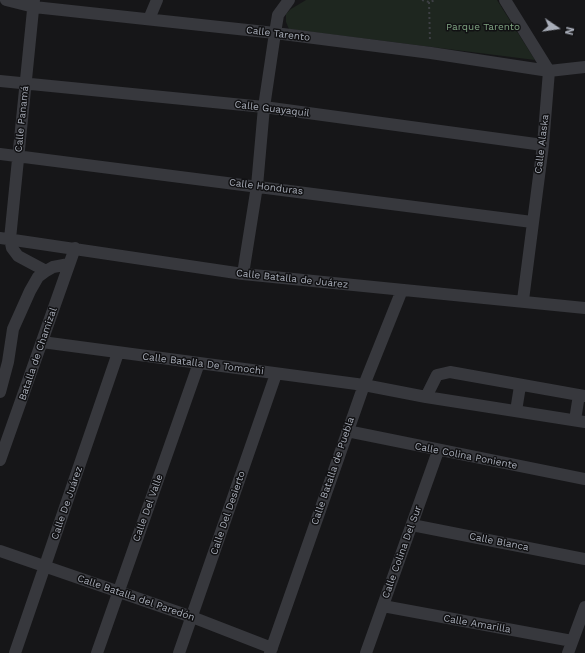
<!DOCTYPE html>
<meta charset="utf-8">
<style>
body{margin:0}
#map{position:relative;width:585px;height:653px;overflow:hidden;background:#161618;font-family:"Work Sans",sans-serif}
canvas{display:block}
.north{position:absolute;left:537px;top:8px;width:40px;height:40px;-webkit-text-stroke:3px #111113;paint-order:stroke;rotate:103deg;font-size:11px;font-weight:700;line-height:16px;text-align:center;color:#a8adb8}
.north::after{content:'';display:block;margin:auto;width:14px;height:18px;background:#a8adb8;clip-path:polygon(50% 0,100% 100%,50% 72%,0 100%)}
</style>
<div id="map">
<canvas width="585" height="653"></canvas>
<div class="north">N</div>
</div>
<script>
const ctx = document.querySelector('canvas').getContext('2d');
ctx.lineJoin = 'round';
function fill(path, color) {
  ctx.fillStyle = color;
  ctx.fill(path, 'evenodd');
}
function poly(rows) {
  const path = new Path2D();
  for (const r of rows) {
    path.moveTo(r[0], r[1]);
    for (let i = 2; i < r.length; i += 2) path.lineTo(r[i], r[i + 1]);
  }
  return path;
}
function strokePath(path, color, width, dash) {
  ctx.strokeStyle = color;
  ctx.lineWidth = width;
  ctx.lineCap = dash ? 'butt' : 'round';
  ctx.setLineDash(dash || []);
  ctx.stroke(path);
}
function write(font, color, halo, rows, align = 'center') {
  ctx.font = font + ' "Work Sans",sans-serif';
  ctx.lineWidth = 3;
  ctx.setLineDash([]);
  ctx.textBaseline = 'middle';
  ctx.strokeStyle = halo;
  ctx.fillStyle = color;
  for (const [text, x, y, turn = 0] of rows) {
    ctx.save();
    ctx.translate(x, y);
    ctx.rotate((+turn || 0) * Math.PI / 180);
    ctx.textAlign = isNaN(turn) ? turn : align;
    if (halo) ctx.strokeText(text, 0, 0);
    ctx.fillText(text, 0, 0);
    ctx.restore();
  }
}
const green = poly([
 [306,0,497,0,535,60,289,29,286,22,286,14,291,9]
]);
const path = poly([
 [422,0,429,2,436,0],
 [429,2,430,41]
]);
const minor = poly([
 [6,0,34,7,275,33,431,53,549,71,585,67],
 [34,0,10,239,12,248,18,256,46,271],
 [505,0,549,71,543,145,523,300],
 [149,19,157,0],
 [0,81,264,107,543,145],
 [0,154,532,222],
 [0,238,243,274,585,308],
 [243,274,257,186,264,107,275,33,278,15,289,0],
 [42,342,364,385,426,397,437,375,450,372,585,396],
 [0,392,8,362,13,329,30,291,38,277,46,271,53,267,69,264],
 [426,397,585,422],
 [516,411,520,386],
 [575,420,579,395],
 [347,431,585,479],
 [0,460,75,248],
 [412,525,585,559],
 [0,551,192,617,272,648],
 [383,606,572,641],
 [15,653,118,353],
 [97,653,199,363],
 [179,653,276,374],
 [270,653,364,385,402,290],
 [366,653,438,451],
 [568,653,585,607]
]);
const parkNames = [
 ["Parque Tarento",483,27]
];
const streetNames = [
 ["Calle Tarento",278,34,7],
 ["Calle Guayaquil",272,109,7],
 ["Calle Panamá",22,119,-84],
 ["Calle Alaska",542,144,-83],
 ["Calle Honduras",266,187,7],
 ["Calle Batalla de Juárez",292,279,6],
 ["Batalla de Chamizal",38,354,-71],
 ["Calle Batalla De Tomochi",203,364,7],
 ["Calle Colina Poniente",466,456,11],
 ["Calle Batalla de Puebla",333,471,-71],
 ["Calle De Juárez",67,503,-71],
 ["Calle Del Valle",148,508,-70],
 ["Calle Del Desierto",228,513,-71],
 ["Calle Blanca",499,542,11],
 ["Calle Colina Del Sur",402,552,-70],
 ["Calle Batalla del Paredón",136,598,19],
 ["Calle Amarilla",477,624,10]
];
fill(green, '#1e261f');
strokePath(path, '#3d3f44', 2, [2, 3]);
strokePath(minor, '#37383d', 12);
write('10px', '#7fa381', '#111113', parkNames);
write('10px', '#a8adb8', '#111113', streetNames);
</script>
